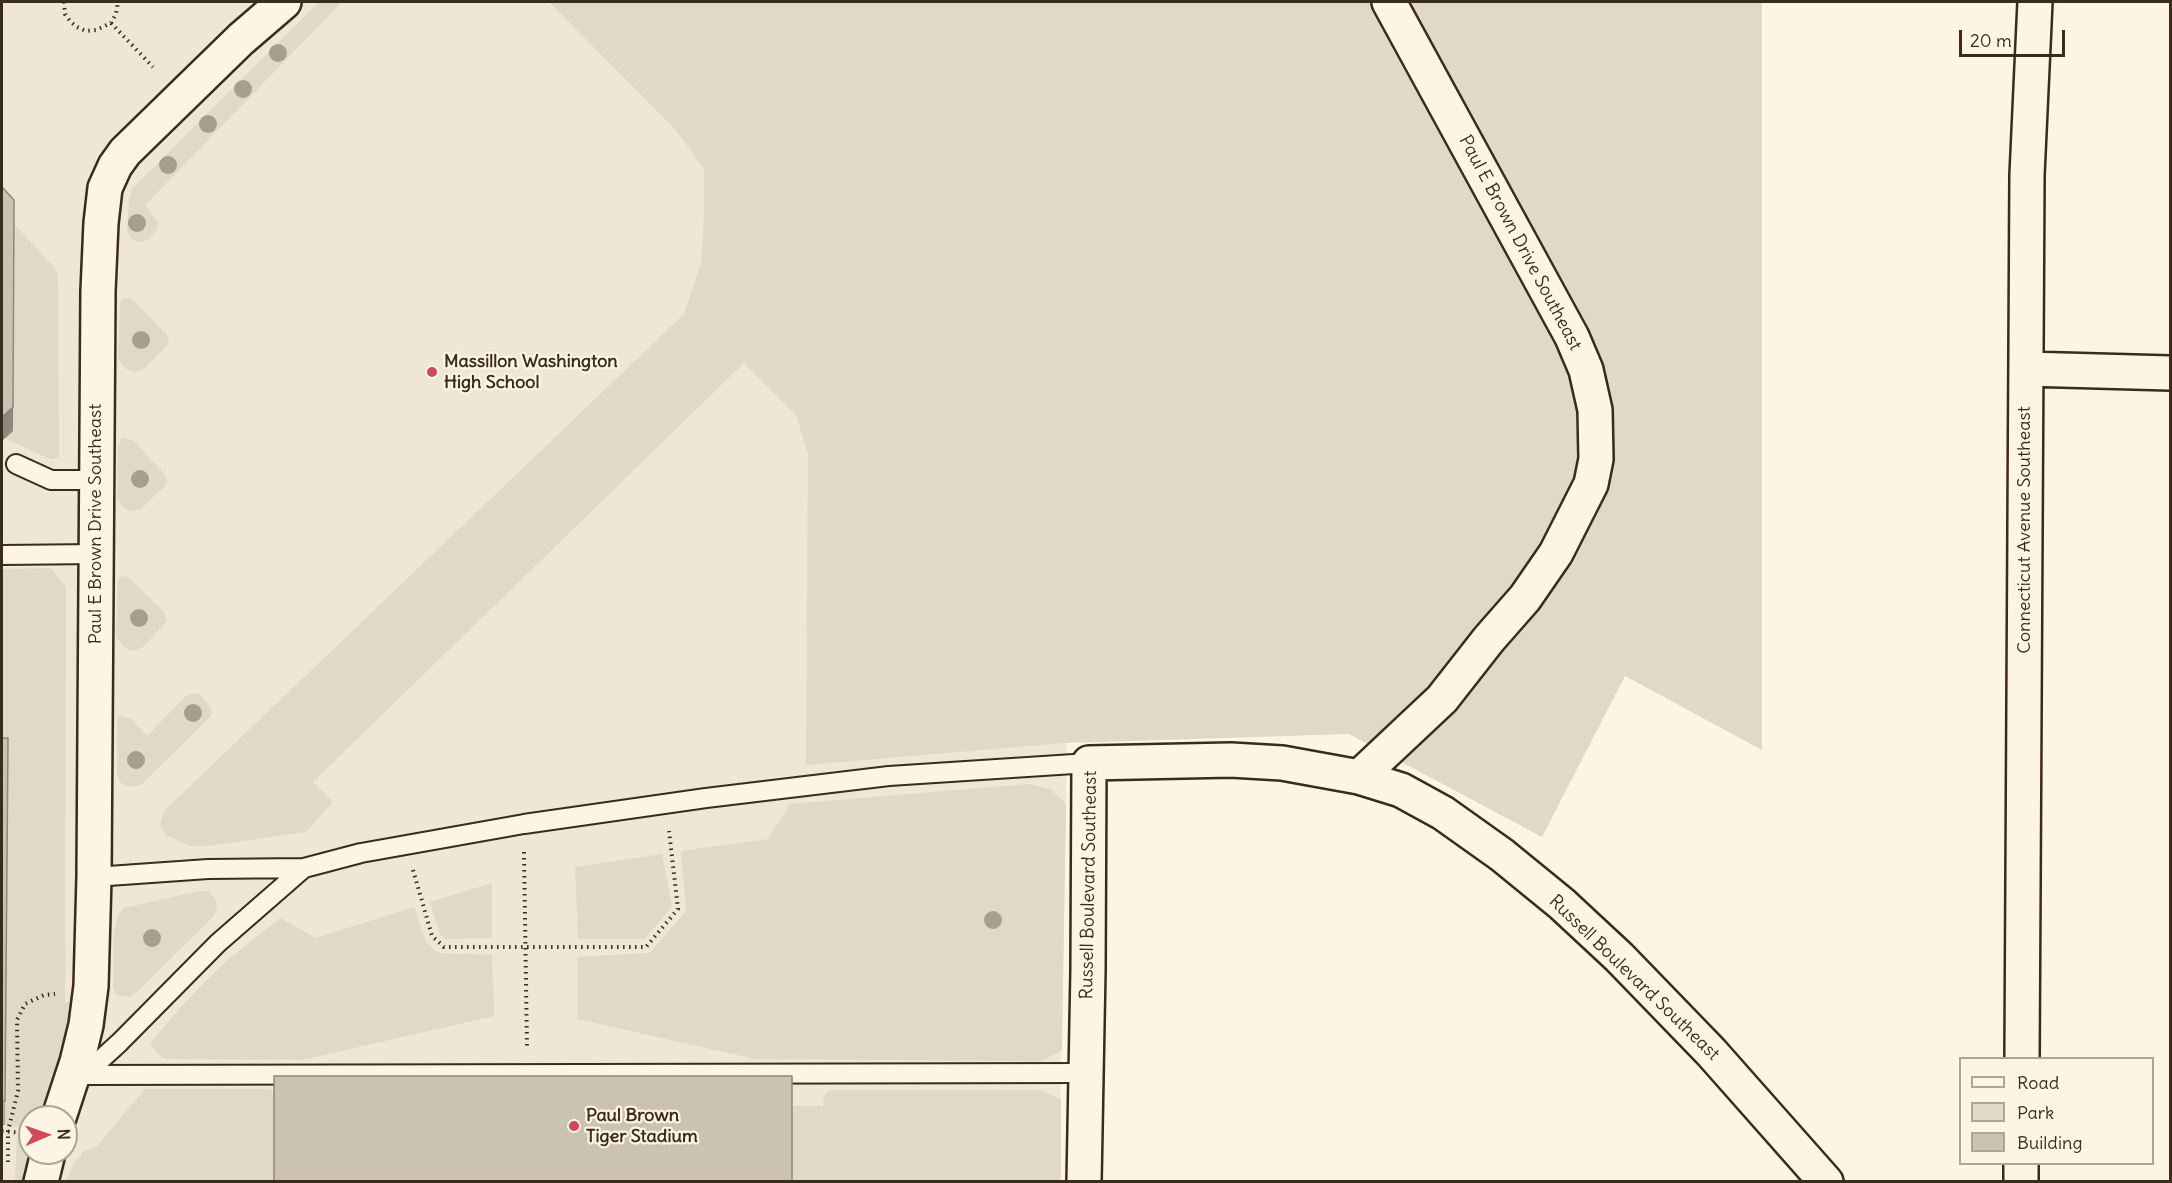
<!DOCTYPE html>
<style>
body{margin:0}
#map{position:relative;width:2172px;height:1183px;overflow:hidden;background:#fcf5e5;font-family:Delius,sans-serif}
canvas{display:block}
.frame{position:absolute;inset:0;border:3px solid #3b2a1e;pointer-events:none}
.legend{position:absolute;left:1959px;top:1057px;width:195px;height:108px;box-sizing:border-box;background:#fcf5e5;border:2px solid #afa495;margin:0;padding:8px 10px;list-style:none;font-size:18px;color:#3b2a1e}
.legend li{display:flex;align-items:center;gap:12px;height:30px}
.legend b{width:30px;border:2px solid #afa495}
.north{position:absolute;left:18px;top:1105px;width:60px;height:60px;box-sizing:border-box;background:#fcf5e5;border:2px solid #afa495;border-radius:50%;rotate:88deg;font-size:16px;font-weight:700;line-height:24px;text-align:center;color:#3b2a1e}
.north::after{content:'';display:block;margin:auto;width:21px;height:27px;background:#d1495b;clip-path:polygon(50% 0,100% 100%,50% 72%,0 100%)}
.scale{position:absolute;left:1959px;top:30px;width:106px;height:27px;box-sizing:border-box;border:3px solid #3b2a1e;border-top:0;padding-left:8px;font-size:18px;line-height:21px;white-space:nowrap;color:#3b2a1e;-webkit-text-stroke:4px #fcf5e5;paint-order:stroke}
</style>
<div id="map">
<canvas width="2172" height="1183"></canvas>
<div class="frame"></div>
<ul class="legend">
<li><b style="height:8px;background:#fcf5e5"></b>Road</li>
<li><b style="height:16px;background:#e0d8c8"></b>Park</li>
<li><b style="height:16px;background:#ccc2b3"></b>Building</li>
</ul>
<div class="north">N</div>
<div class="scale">20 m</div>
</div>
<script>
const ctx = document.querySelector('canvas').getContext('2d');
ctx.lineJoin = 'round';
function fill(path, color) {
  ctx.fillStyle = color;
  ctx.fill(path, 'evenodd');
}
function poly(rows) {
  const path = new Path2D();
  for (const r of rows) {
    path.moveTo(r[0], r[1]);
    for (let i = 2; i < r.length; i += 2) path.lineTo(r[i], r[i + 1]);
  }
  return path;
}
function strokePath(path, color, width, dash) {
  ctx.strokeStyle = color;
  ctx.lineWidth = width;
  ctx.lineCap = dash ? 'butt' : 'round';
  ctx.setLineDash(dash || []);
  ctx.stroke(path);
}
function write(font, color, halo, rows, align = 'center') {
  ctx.font = font + ' Delius,sans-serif';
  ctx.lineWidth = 4.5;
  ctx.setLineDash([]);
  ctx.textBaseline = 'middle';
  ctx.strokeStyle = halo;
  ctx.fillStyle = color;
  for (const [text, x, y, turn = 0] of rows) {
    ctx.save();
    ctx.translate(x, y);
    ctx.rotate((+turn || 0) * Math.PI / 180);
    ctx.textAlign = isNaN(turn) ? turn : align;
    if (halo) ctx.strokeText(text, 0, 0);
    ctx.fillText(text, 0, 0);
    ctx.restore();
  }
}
const built = poly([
 [2,2,859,2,865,760,1067,743,1059,1181,2,1182],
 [30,1117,66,1117,66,1153,30,1153]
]);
const green = poly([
 [319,2,342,2,145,205,159,223,156,232,148,240,139,242,132,239,127,231,129,199,132,189],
 [549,2,1762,2,1762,750,1625,676,1542,837,1349,734,1067,743,806,765,808,454,796,415,744,363,313,782,333,802,306,832,209,846,190,846,166,835,160,825,164,811,684,314,701,264,704,215,704,169,675,129],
 [14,224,52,265,58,275,59,450,59,457,54,459,47,458,5,438,13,430],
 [123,298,130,298,134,301,169,337,167,346,145,368,135,372,126,369,118,359,120,302],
 [122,438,133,440,167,477,166,485,140,510,131,511,125,509,117,499,118,446],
 [51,568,66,587,65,1002,73,1002,72,1019,50,1117,30,1117,30,1129,5,1125,8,762,2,761,2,569],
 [127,576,164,612,167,621,143,647,133,651,124,647,116,637,118,580,121,577],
 [195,693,200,694,211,708,211,716,141,785,130,787,121,783,117,775,117,721,118,717,122,716,131,719,147,736,186,696],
 [1029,784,1050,789,1066,804,1062,1050,1042,1061,755,1059,577,1019,577,957,650,953,686,911,681,851,768,839,790,804],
 [662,854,672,906,645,939,578,939,575,867],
 [492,883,492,938,445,939,440,934,430,902],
 [199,891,208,891,214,897,217,904,216,912,212,918,138,991,130,997,117,995,113,988,113,938,118,916,124,908],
 [414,907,426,941,438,953,492,955,494,1016,302,1060,165,1059,159,1055,150,1043,190,997,224,963,280,918,316,938],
 [145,1089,270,1089,274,1094,275,1106,823,1106,824,1096,827,1092,831,1090,1040,1090,1061,1099,1061,1181,66,1182,73,1165,83,1152,97,1146],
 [17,1137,30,1139,30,1153,40,1153,34,1181,15,1182]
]);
const path = poly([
 [64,2,65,14,70,21,77,27,86,31,96,30,111,23,116,14,118,2],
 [111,23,153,67],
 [524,852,527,1048],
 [413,870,432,936,444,947,646,947,678,909,669,831],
 [2,1131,22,1133],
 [8,1162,8,1131,18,1091,17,1020,25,1004,44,995,55,994]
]);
const lane = poly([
 [16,464,51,480,97,480],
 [2,555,96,554],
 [94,877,208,869,304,868],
 [84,1075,1086,1073],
 [74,1084,119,1043,218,943,304,868,361,853,524,824,706,798,889,776,1089,763]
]);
const street = poly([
 [2026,369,2170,373],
 [1359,777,1442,699,1489,639,1525,598,1556,553,1591,484,1596,459,1595,410,1586,370,1572,337,1389,2],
 [2022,1058,2027,175,2035,2],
 [59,1117,77,1062,86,1025,91,986,94,877,98,291,101,223,105,188,115,166,125,152,241,39,284,2],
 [41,1182,48,1153],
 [1084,1182,1088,970,1089,763,1231,760,1282,763,1359,777,1401,790,1443,813,1502,855,1562,904,1619,957,1711,1052,1826,1182],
 [2021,1182,2021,1164]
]);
const trees = [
 [278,53],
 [243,89],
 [208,124],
 [168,165],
 [137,223],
 [141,340],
 [140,479],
 [139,618],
 [193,713],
 [136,760],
 [993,920],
 [152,938]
];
const wall = poly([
 [2,738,8,738,5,1125,2,1125]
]);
const shadedWall = poly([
 [14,224,13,431,2,441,2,417]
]);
const building = poly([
 [2,187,14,200,13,407,2,417,2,187],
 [2,738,8,738,5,1101,2,1101,2,738],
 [274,1076,792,1076,792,1182,274,1182,274,1076]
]);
const markers = [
 [432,372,6,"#d1495b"],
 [574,1126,6,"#d1495b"]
];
const streetNames = [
 ["Paul E Brown Drive Southeast",1520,243,62],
 ["Paul E Brown Drive Southeast",96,524,-90],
 ["Connecticut Avenue Southeast",2025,530,-90],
 ["Russell Boulevard Southeast",1089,885,-89],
 ["Russell Boulevard Southeast",1634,978,44]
];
const poiNames = [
 ["Massillon Washington",444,362],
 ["High School",444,383],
 ["Paul Brown",586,1116],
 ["Tiger Stadium",586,1137]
];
fill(built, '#eee6d6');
fill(green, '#e0d8c8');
strokePath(lane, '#3b2a1e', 22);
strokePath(street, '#3b2a1e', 38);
strokePath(path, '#3b2a1e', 4, [1.5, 4.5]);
strokePath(lane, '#fcf5e5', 18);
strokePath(street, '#fcf5e5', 33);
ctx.fillStyle = '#a89e8f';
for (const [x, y] of trees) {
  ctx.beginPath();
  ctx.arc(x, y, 9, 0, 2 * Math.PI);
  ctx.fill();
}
fill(wall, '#afa79a');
fill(shadedWall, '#8f887d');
fill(building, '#ccc2b3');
strokePath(building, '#8f887d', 1.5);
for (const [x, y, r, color] of markers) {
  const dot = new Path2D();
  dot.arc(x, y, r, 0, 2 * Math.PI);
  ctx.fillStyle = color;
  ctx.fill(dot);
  strokePath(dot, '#fcf5e5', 2);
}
write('18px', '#3b2a1e', '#fcf5e5', streetNames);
write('bold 18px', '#3b2a1e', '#fcf5e5', poiNames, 'left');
</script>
